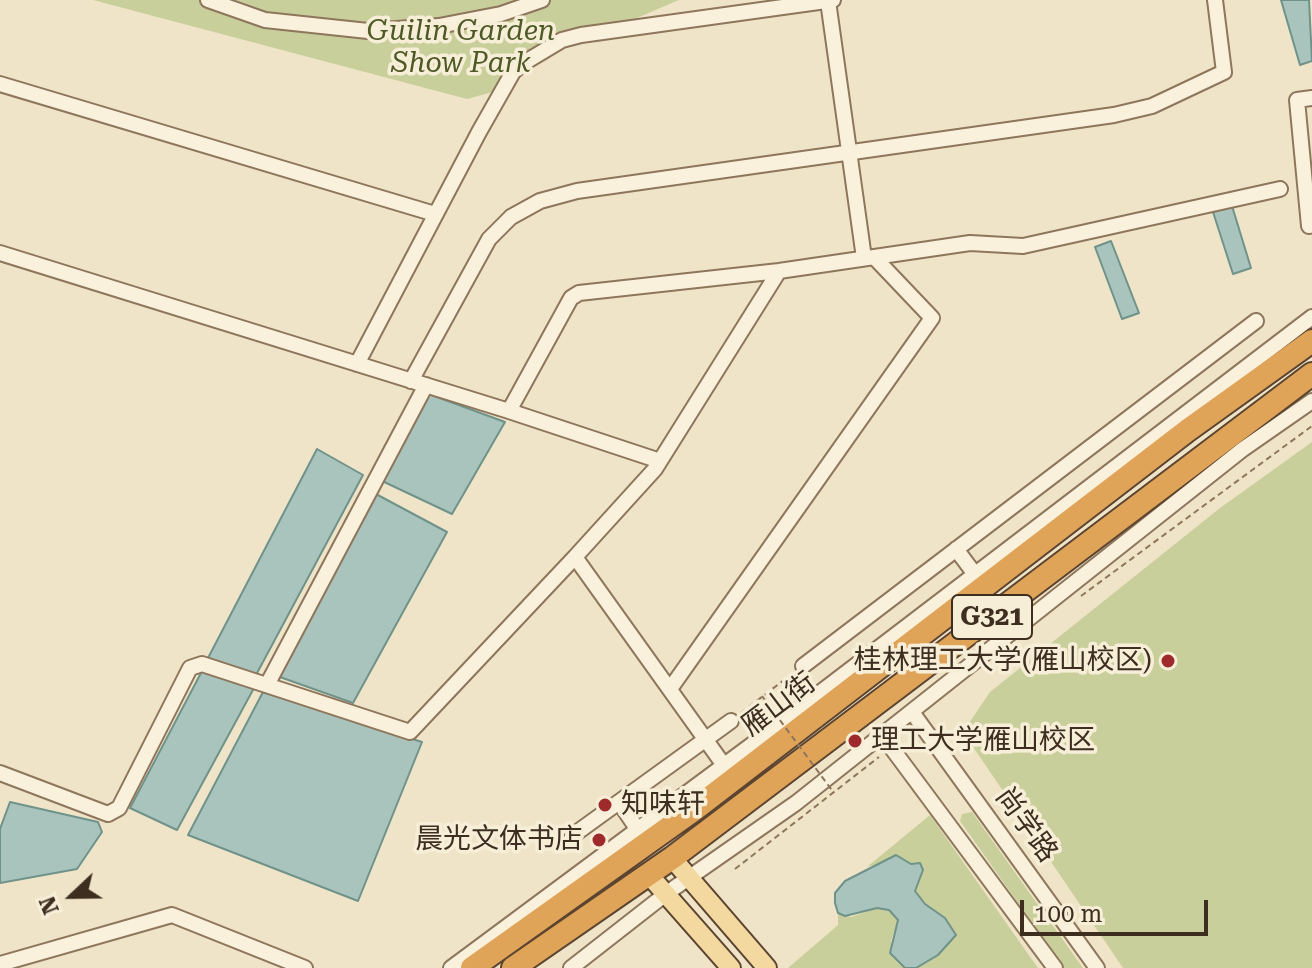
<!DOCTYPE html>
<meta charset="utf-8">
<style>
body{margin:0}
#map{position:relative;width:1312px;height:968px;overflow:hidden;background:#f0e4c8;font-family:"Roboto Serif",serif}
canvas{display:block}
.north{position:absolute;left:32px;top:856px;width:80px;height:80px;-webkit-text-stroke:6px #f7eed8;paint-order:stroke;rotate:248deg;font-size:22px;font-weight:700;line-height:32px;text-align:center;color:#3d2e20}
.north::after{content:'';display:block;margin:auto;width:28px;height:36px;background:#3d2e20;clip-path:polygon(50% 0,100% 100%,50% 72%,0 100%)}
.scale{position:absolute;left:1020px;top:900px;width:188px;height:36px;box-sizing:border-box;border:4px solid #3d2e20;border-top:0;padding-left:10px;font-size:24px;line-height:28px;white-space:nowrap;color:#3d2e20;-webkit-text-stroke:6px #f7eed8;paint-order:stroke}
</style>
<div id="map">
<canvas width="1312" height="968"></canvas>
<div class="north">N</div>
<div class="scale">100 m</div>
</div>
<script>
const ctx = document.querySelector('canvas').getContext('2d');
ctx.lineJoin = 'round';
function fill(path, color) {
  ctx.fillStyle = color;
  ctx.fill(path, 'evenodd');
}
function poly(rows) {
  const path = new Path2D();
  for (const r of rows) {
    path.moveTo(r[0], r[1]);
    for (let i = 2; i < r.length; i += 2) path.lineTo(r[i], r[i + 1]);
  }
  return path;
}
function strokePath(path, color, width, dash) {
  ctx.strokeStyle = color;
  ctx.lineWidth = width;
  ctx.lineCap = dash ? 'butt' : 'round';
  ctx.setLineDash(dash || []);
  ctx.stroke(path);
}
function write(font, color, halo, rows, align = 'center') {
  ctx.font = font + ' "Roboto Serif","Noto Sans SC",serif';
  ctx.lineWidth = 7;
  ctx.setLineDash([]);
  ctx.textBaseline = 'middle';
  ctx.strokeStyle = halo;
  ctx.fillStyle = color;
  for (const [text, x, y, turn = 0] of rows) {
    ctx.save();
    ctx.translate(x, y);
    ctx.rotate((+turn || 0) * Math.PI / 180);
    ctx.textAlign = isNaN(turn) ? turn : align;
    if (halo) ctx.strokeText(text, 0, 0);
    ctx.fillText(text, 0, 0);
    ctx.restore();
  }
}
const green = poly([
 [93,0,679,0,625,23,568,33,496,91,467,99],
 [1312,442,1312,968,1123,968,963,732,990,692,1220,508],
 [972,812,1083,968,1064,968,960,821,962,814],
 [930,815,1038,968,916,968,938,955,953,937,945,918,925,904,915,891,923,870,887,862,867,867],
 [877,908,889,910,898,920,891,941,898,963,905,968,788,968,838,925,838,913,851,917]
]);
const water = poly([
 [1281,0,1309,0,1312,61,1300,65,1281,0],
 [1232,206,1251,268,1233,274,1213,212,1232,206],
 [1111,241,1139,313,1122,319,1095,247,1111,241],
 [426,393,505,422,452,514,380,480,426,393],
 [317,449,363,475,256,675,208,658,317,449],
 [374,493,447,532,353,703,277,676,374,493],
 [202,671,254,688,177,830,130,808,202,671],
 [263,692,422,742,358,901,188,835,263,692],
 [10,802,98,822,102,832,77,869,0,883,0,829,10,802],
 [896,855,911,864,920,863,923,870,915,891,925,904,945,918,956,935,938,955,916,968,905,968,890,953,898,920,889,910,877,908,845,916,838,913,835,903,835,893,845,881,896,855]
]);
const path = poly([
 [1081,596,1312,426],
 [741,713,793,673],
 [735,869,879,757]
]);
const minor = poly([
 [208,0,265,20,368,31,439,26,501,14,542,0],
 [828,1,864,258],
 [0,84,435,214],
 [1312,98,1297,100,1309,226,1312,225],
 [0,253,509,411],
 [357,364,479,132,513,72,522,64,562,40,581,35,833,0],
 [411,381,489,239,511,217,540,201,577,191,1114,115,1152,106,1224,72,1215,0],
 [660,461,509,411,571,298,579,293,779,271,970,243,1023,246,1280,189],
 [956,549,974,573],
 [575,557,655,469,779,271],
 [803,666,1256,321],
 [267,685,426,385],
 [670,689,932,318,874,257],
 [912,712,1097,968],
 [882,735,1055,968],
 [0,773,108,814,119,808,190,668,202,664,410,732,575,557,728,771],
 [619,802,638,830],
 [572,836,731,721],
 [0,964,172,915,305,968],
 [451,968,754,743,1312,317],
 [571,968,667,893,796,803,1243,449,1312,401]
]);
const major = poly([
 [672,858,767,968],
 [649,875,731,968]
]);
const highway = poly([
 [472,968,695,809,1188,430,1312,341],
 [513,968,672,858,1312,374]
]);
const pathBridge = poly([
 [762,696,834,793]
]);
const markers = [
 [1168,661,8,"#9e2a2b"],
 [855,741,8,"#9e2a2b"],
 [605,805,8,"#9e2a2b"],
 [599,840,8,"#9e2a2b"]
];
const shields = [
 [992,617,80]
];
const shieldNames = [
 ["G321",992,617]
];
const parkNames = [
 ["Guilin Garden",461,32],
 ["Show Park",461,64]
];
const poiNames = [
 ["桂林理工大学(雁山校区)",1152,661],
 ["理工大学雁山校区",871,741,"left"],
 ["知味轩",621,805,"left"],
 ["晨光文体书店",583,840]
];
const streetNames = [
 ["雁山街",779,705,-37],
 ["尚学路",1026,825,54]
];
fill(green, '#c9cf9b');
fill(water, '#a9c4bc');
strokePath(water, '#6f938a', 2);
strokePath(minor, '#8d765c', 18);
strokePath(major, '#5b4430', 22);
strokePath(highway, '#5b4430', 26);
strokePath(path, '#8d765c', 2, [6, 4]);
strokePath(minor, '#faf1dc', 14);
strokePath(major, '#f3d9a0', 18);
strokePath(highway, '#e0a458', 22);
strokePath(pathBridge, '#8d765c', 2, [6, 4]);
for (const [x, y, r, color] of markers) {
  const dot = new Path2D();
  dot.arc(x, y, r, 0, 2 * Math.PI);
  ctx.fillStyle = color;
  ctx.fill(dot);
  strokePath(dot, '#f7eed8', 3);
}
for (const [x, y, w] of shields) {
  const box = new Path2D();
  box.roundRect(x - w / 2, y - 22, w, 44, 6);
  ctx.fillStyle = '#f7eed8';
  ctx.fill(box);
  strokePath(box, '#3d2e20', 2);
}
write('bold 26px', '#3d2e20', null, shieldNames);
write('italic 28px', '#4d5a26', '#f7eed8', parkNames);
write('28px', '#3d2e20', '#f7eed8', poiNames, 'right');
write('28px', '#3d2e20', '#f7eed8', streetNames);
</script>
